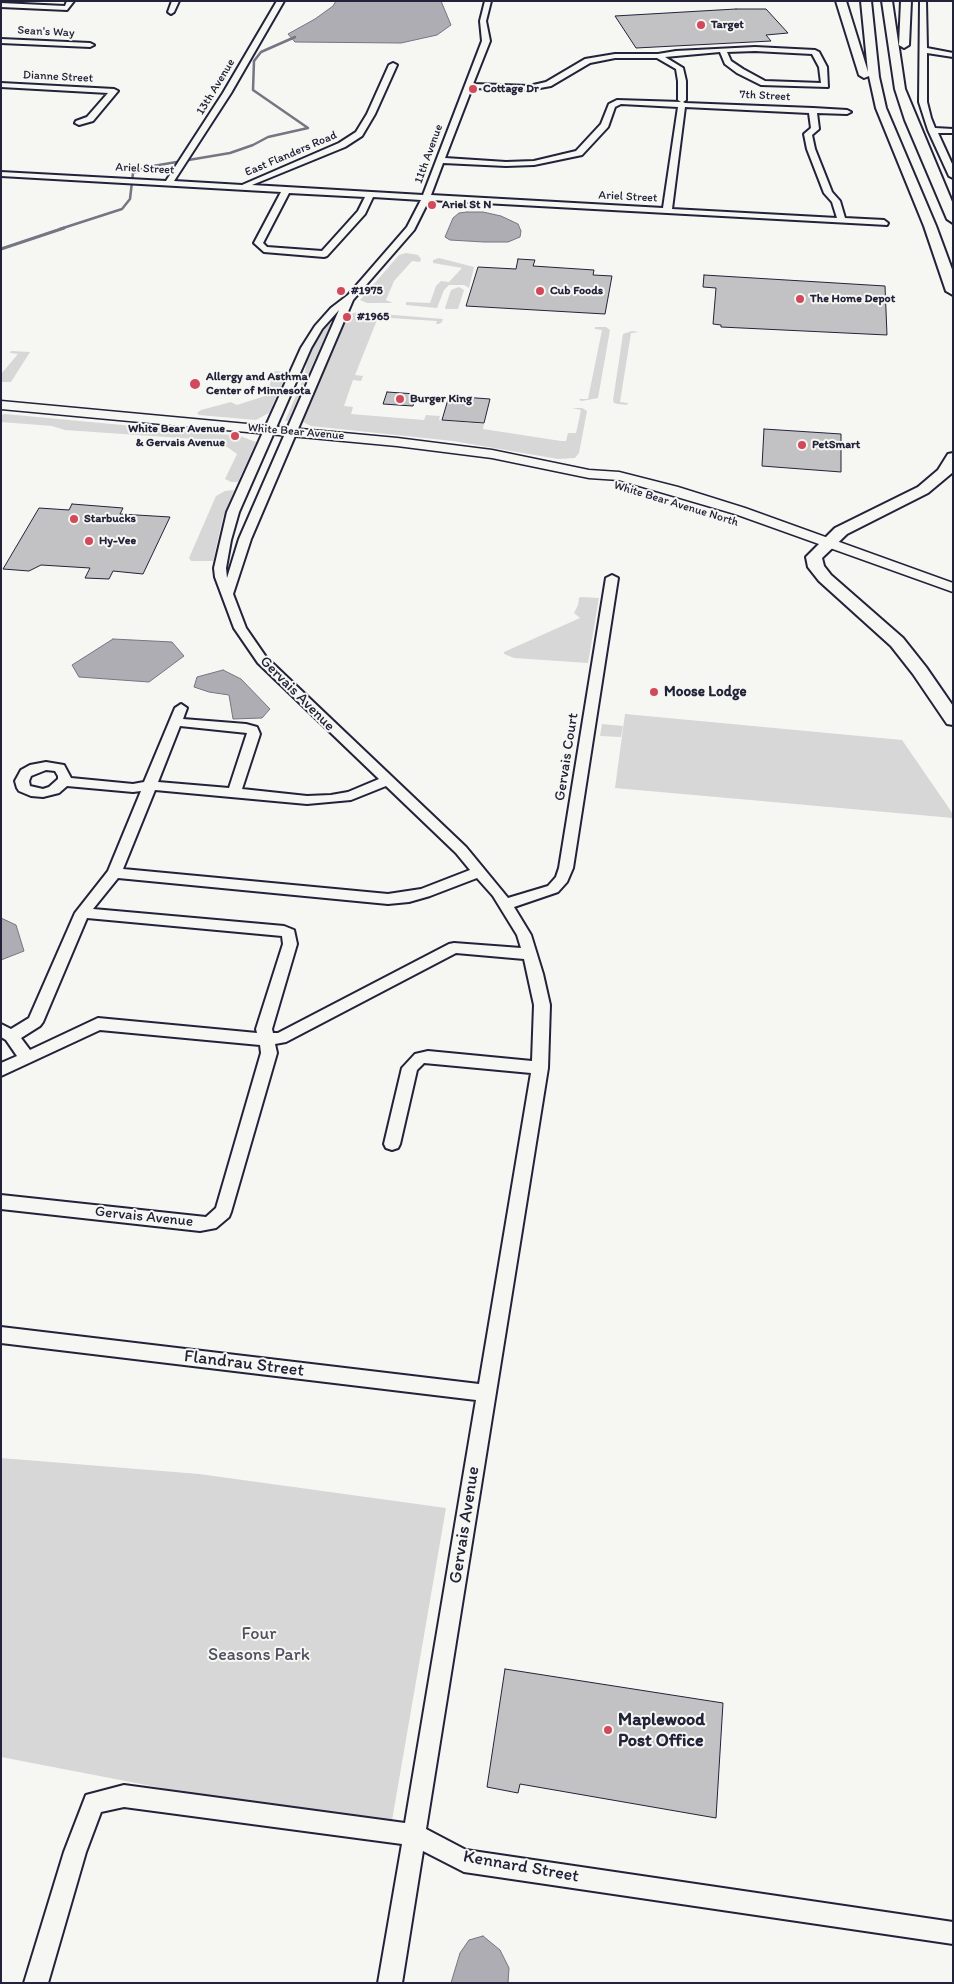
<!DOCTYPE html>
<style>
body{margin:0}
#map{position:relative;width:954px;height:1984px;overflow:hidden;background:#f6f6f2;font-family:Itim,sans-serif}
canvas{display:block}
.frame{position:absolute;inset:0;border:2px solid #22223b;pointer-events:none}
</style>
<div id="map">
<canvas width="954" height="1984"></canvas>
<div class="frame"></div>
</div>
<script>
const ctx = document.querySelector('canvas').getContext('2d');
ctx.lineJoin = 'round';
function fill(path, color) {
  ctx.fillStyle = color;
  ctx.fill(path, 'evenodd');
}
function poly(rows) {
  const path = new Path2D();
  for (const r of rows) {
    path.moveTo(r[0], r[1]);
    for (let i = 2; i < r.length; i += 2) path.lineTo(r[i], r[i + 1]);
  }
  return path;
}
function strokePath(path, color, width, dash) {
  ctx.strokeStyle = color;
  ctx.lineWidth = width;
  ctx.lineCap = dash ? 'butt' : 'round';
  ctx.setLineDash(dash || []);
  ctx.stroke(path);
}
function write(font, color, halo, rows, align = 'center') {
  ctx.font = font + ' Itim,sans-serif';
  ctx.lineWidth = 4;
  ctx.setLineDash([]);
  ctx.textBaseline = 'middle';
  ctx.strokeStyle = halo;
  ctx.fillStyle = color;
  for (const [text, x, y, turn = 0] of rows) {
    ctx.save();
    ctx.translate(x, y);
    ctx.rotate((+turn || 0) * Math.PI / 180);
    ctx.textAlign = isNaN(turn) ? turn : align;
    if (halo) ctx.strokeText(text, 0, 0);
    ctx.fillText(text, 0, 0);
    ctx.restore();
  }
}
const green = poly([
 [406,253,418,255,421,259,420,262,412,261,394,281,386,300,393,303,367,303,360,300,399,255],
 [439,258,474,267,469,288,464,285,449,285,444,290,437,308,406,305,406,302,430,303,436,286,441,281,449,282,462,268,433,263,433,260],
 [459,287,464,290,458,309,446,309,445,308,451,290],
 [357,312,443,319,442,322,439,324,436,324,437,321,389,318,387,320,377,320,355,375,363,376,361,381,353,380,344,406,353,407,351,414,424,420,426,415,440,416,439,420,484,424,483,429,561,441,566,441,568,433,576,433,581,410,572,408,582,408,587,411,579,453,575,458,558,459,453,441,311,426,303,422,339,332,351,314],
 [329,322,331,323,288,421,285,421,304,377,307,360,312,348],
 [595,327,606,327,610,330,598,398,582,401,579,400,580,399,588,399,602,330,595,329],
 [632,331,639,332,631,333,620,402,628,403,627,405,618,404,614,403,613,400,623,334],
 [11,351,30,352,11,382,1,382,1,374,18,354,10,353],
 [275,371,284,372,286,375,269,413,256,420,199,415,197,413,201,410,231,402,237,405,265,396],
 [5,414,240,436,256,442,238,482,231,482,225,479,237,454,227,447,196,443,199,440,195,439,65,430,52,426,1,422,1,415],
 [234,490,223,517,213,561,191,561,189,558,216,496,225,491],
 [581,597,599,598,588,663,514,658,504,654,504,652,580,618,574,613,578,605,579,598],
 [625,714,902,740,953,814,953,818,615,788],
 [602,724,623,726,621,737,600,736],
 [1,1458,199,1474,446,1508,390,1832,1,1757]
]);
const water = poly([
 [336,1,441,1,451,25,437,35,401,43,295,42,288,34,315,19,333,6,336,1],
 [467,212,483,212,501,216,518,224,521,231,520,237,508,242,484,242,450,240,445,237,453,218,459,213,467,212],
 [113,639,172,642,184,656,149,682,79,677,72,665,113,639],
 [223,670,241,679,270,709,262,718,233,719,229,695,209,692,194,687,197,677,223,670],
 [1,918,16,925,24,951,1,960,1,918],
 [483,1936,500,1950,509,1968,508,1983,451,1983,460,1953,469,1940,483,1936]
]);
const streamFar1 = poly([
 [60,229,122,209,130,199,133,173,147,167,230,153,253,145,268,137,308,128,253,90,254,61,261,52,295,37]
]);
const stream = poly([
 [1,249,64,228]
]);
const building = poly([
 [736,9,766,9,788,33,766,35,771,41,636,48,615,16,736,9],
 [518,259,535,260,533,266,594,270,593,275,612,276,605,314,466,306,478,267,516,269,518,259],
 [704,275,885,286,887,335,721,327,721,325,713,324,716,288,703,287,704,275],
 [387,392,416,394,413,406,383,404,387,392],
 [449,396,490,399,484,423,442,420,449,396],
 [764,429,841,434,841,472,762,466,764,429],
 [72,504,123,508,120,514,170,517,143,574,113,571,109,579,85,578,90,568,41,565,29,571,3,569,39,508,69,510,72,504],
 [505,1669,723,1703,716,1818,520,1784,518,1793,487,1787,505,1669]
]);
const minor = poly([
 [67,1,74,1,67,10,1,7,1,3,65,6,67,1],
 [172,1,179,1,174,12,171,14,168,12,172,1],
 [277,1,284,1,231,93,174,181,242,185,339,143,356,132,367,114,389,65,393,63,397,65,375,114,362,136,345,147,252,185,423,195,482,41,480,21,485,1,491,1,486,21,490,41,473,84,529,86,546,82,585,59,615,54,658,54,676,51,755,47,815,50,819,52,827,67,828,87,761,85,737,73,725,64,720,52,665,57,683,68,686,81,686,100,683,102,685,103,813,108,847,110,851,112,847,114,817,113,819,129,812,135,815,149,832,192,840,201,845,218,884,220,888,223,887,225,429,200,414,230,353,300,251,539,233,594,246,628,266,657,466,847,508,898,548,886,556,877,559,868,606,578,612,575,618,578,573,868,567,882,558,892,514,907,531,935,543,974,550,1005,548,1068,426,1829,466,1850,953,1922,953,1944,464,1872,423,1851,402,1983,378,1983,402,1844,124,1807,101,1812,86,1852,48,1983,24,1983,64,1852,86,1795,124,1785,405,1823,476,1400,1,1343,1,1327,479,1384,531,1073,424,1063,417,1070,400,1144,398,1148,392,1150,386,1148,384,1144,402,1068,415,1054,428,1051,532,1061,534,1005,524,959,456,953,286,1042,275,1044,277,1053,231,1212,229,1217,216,1228,200,1231,1,1209,1,1195,206,1217,216,1208,261,1053,260,1045,100,1030,1,1076,1,1063,17,1056,6,1040,1,1037,1,1024,11,1029,29,1018,75,913,108,871,141,791,133,792,67,786,59,793,43,797,31,796,19,791,17,788,15,781,21,770,30,765,46,762,64,765,71,778,133,784,144,782,175,708,181,704,187,708,183,719,246,724,257,727,260,734,242,789,307,796,331,795,348,792,379,779,258,663,234,628,215,577,214,568,227,512,301,348,315,326,331,308,348,295,407,227,421,200,373,197,365,214,327,256,324,257,264,252,254,243,281,192,1,176,1,172,166,181,223,93,277,1],
 [755,51,812,54,819,67,821,83,765,81,743,69,731,61,727,52,755,51],
 [615,58,657,58,676,69,678,81,678,100,681,102,617,100,609,104,601,124,576,151,534,161,506,162,445,158,472,88,529,90,551,86,590,63,615,58],
 [621,104,678,107,663,208,431,195,443,163,506,166,534,165,582,155,608,127,615,107,621,104],
 [685,107,809,113,811,128,804,134,807,149,824,193,832,202,837,218,672,209,685,107],
 [289,193,365,197,358,211,322,251,267,247,263,243,289,193],
 [339,310,239,539,227,578,226,568,231,540,239,512,311,348,322,329,339,310],
 [180,726,247,733,229,788,158,782,180,726],
 [46,770,55,771,58,776,58,779,49,787,43,789,30,786,29,781,31,776,46,770],
 [386,786,456,853,470,870,421,889,388,894,123,869,155,790,307,804,351,800,386,786],
 [118,878,388,904,409,902,430,896,477,878,493,896,517,935,521,948,454,943,449,944,278,1033,273,1033,272,1029,297,944,294,930,284,926,93,909,118,878],
 [87,918,282,936,283,944,256,1029,257,1033,98,1018,30,1050,21,1038,40,1026,43,1022,87,918],
 [920,1,926,1,927,48,953,53,953,57,927,53,927,102,931,118,935,128,953,129,953,133,938,133,953,166,953,178,949,176,928,130,919,102,920,1],
 [1,39,90,43,94,45,90,47,1,43,1,39],
 [1,83,114,89,118,91,93,121,79,125,75,123,76,121,87,117,108,93,1,87,1,83]
]);
const major = poly([
 [1,401,397,438,492,450,589,470,619,472,678,487,745,508,953,583,953,592,735,514,619,480,589,478,492,458,397,446,1,409,1,401]
]);
const highway = poly([
 [836,1,846,1,868,72,861,1,871,1,879,77,886,108,936,226,953,272,953,295,946,291,924,226,876,108,869,76,864,78,859,75,836,1],
 [882,1,892,1,905,89,953,204,953,223,947,219,905,120,895,89,882,1],
 [901,1,911,1,909,45,904,48,899,45,901,1],
 [953,453,952,473,928,493,847,534,822,558,824,566,831,575,903,638,926,667,953,706,953,725,947,724,913,674,891,646,819,581,808,567,806,557,835,528,918,487,938,470,948,454,953,453]
]);
const markers = [
 [701,25,5,"#d1495b"],
 [473,89,5,"#d1495b"],
 [432,205,5,"#d1495b"],
 [341,291,5,"#d1495b"],
 [540,291,5,"#d1495b"],
 [800,299,5,"#d1495b"],
 [347,317,5,"#d1495b"],
 [195,384,6,"#d1495b"],
 [400,399,5,"#d1495b"],
 [235,436,5,"#d1495b"],
 [802,445,5,"#d1495b"],
 [74,519,5,"#d1495b"],
 [89,541,5,"#d1495b"],
 [654,692,5,"#d1495b"],
 [608,1730,5,"#d1495b"]
];
const farPoinames = [
 ["Target",711,25],
 ["Cottage Dr",483,89],
 ["Ariel St N",442,205],
 ["#1975",351,291],
 ["Cub Foods",550,291],
 ["The Home Depot",810,299],
 ["#1965",357,317],
 ["Allergy and Asthma",206,377],
 ["Center of Minnesota",206,391],
 ["Burger King",410,399],
 ["White Bear Avenue",225,429,"right"],
 ["& Gervais Avenue",225,443,"right"],
 ["PetSmart",812,445],
 ["Starbucks",84,519],
 ["Hy-Vee",99,541]
];
const farStreetnames = [
 ["Sean's Way",46,32,3],
 ["Dianne Street",58,77,3],
 ["13th Avenue",216,87,-59],
 ["7th Street",765,96,3],
 ["East Flanders Road",291,154,-23],
 ["11th Avenue",429,154,-70],
 ["Ariel Street",145,169,3],
 ["Ariel Street",628,197,3],
 ["White Bear Avenue",296,432,5],
 ["White Bear Avenue North",676,504,17]
];
const poiNames = [
 ["Moose Lodge",664,692]
];
const streetNames = [
 ["Gervais Avenue",297,694,45],
 ["Gervais Court",567,757,-81],
 ["Gervais Avenue",144,1217,6]
];
const nearStreetnames = [
 ["Flandrau Street",244,1364,7],
 ["Gervais Avenue",465,1525,-81],
 ["Kennard Street",521,1867,10]
];
const nearParknames = [
 ["Four",259,1634],
 ["Seasons Park",259,1655]
];
const nearPoinames = [
 ["Maplewood",618,1720],
 ["Post Office",618,1741]
];
fill(green, '#d7d7d7');
fill(water, '#adadb3');
strokePath(water, '#757583', 1);
strokePath(streamFar1, '#757583', 2.5);
strokePath(stream, '#757583', 3);
fill(building, '#c2c2c4');
strokePath(building, '#22223b', 1);
strokePath(minor, '#22223b', 4);
strokePath(major, '#22223b', 3);
strokePath(highway, '#22223b', 4);
fill(minor, '#f6f6f2');
fill(major, '#f6f6f2');
fill(highway, '#f6f6f2');
for (const [x, y, r, color] of markers) {
  const dot = new Path2D();
  dot.arc(x, y, r, 0, 2 * Math.PI);
  ctx.fillStyle = color;
  ctx.fill(dot);
  strokePath(dot, '#f6f6f2', 2);
}
write('bold 12px', '#22223b', '#f6f6f2', farPoinames, 'left');
write('12px', '#22223b', '#f6f6f2', farStreetnames);
write('bold 15px', '#22223b', '#f6f6f2', poiNames, 'left');
write('15px', '#22223b', '#f6f6f2', streetNames);
write('18px', '#22223b', '#f6f6f2', nearStreetnames);
write('18px', '#4f4f62', '#f6f6f2', nearParknames);
write('bold 18px', '#22223b', '#f6f6f2', nearPoinames, 'left');
</script>
